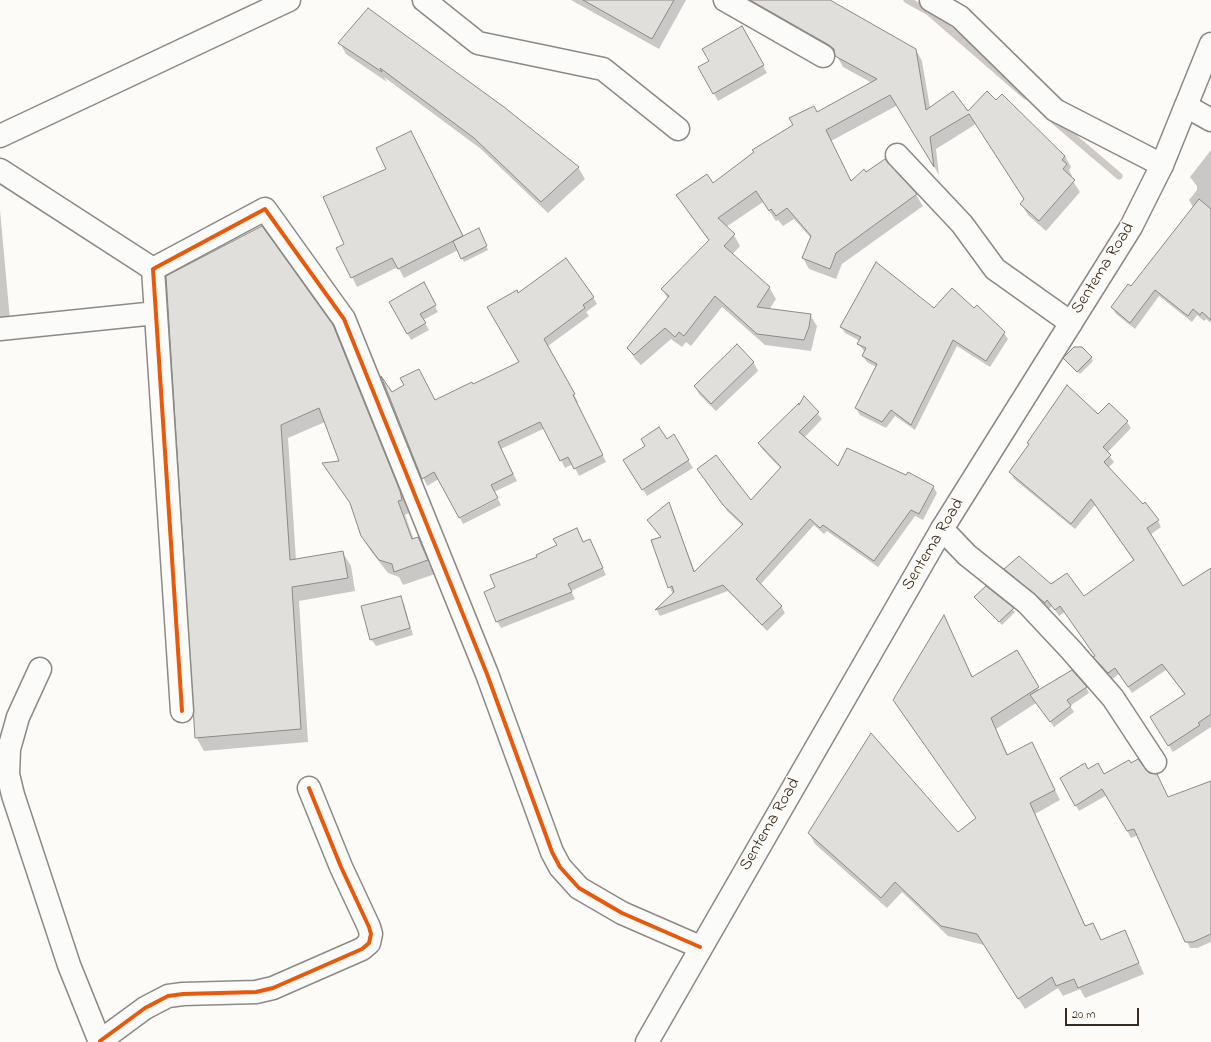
<!DOCTYPE html>
<style>
body{margin:0}
#map{position:relative;width:1211px;height:1042px;overflow:hidden;background:#fcfbf8;font-family:"Indie Flower",sans-serif}
canvas{display:block}
.scale{position:absolute;left:1065px;top:1008px;width:74px;height:18px;box-sizing:border-box;border:2px solid #3b2a1e;border-top:0;padding-left:5px;font-size:12px;line-height:14px;white-space:nowrap;color:#3b2a1e;-webkit-text-stroke:3px #fdfcf7;paint-order:stroke}
</style>
<div id="map">
<canvas width="1211" height="1042"></canvas>
<div class="scale">20 m</div>
</div>
<script>
const ctx = document.querySelector('canvas').getContext('2d');
ctx.lineJoin = 'round';
function fill(path, color) {
  ctx.fillStyle = color;
  ctx.fill(path, 'evenodd');
}
function poly(rows) {
  const path = new Path2D();
  for (const r of rows) {
    path.moveTo(r[0], r[1]);
    for (let i = 2; i < r.length; i += 2) path.lineTo(r[i], r[i + 1]);
  }
  return path;
}
function strokePath(path, color, width, dash) {
  ctx.strokeStyle = color;
  ctx.lineWidth = width;
  ctx.lineCap = dash ? 'butt' : 'round';
  ctx.setLineDash(dash || []);
  ctx.stroke(path);
}
function write(font, color, halo, rows, align = 'center') {
  ctx.font = font + ' "Indie Flower",sans-serif';
  ctx.lineWidth = 3;
  ctx.setLineDash([]);
  ctx.textBaseline = 'middle';
  ctx.strokeStyle = halo;
  ctx.fillStyle = color;
  for (const [text, x, y, turn = 0] of rows) {
    ctx.save();
    ctx.translate(x, y);
    ctx.rotate((+turn || 0) * Math.PI / 180);
    ctx.textAlign = isNaN(turn) ? turn : align;
    if (halo) ctx.strokeText(text, 0, 0);
    ctx.fillText(text, 0, 0);
    ctx.restore();
  }
}
const shadow = poly([
 [571,0,686,0,659,49],
 [738,0,828,0,916,50,922,61,930,108,968,113,1065,156,1071,167,1069,170,1072,176,1071,178,1080,192,1046,231,1028,215,1021,204,1025,200,976,124,936,149,939,175,898,105,831,141,851,182,885,160,916,195,923,206,842,264,836,279,809,269,803,258,811,238,794,219,783,226,778,220,776,221,763,202,726,227,734,235,740,246,732,255,769,287,776,299,769,310,810,315,817,326,811,351,765,345,722,307,691,346,686,342,682,347,671,339,641,365,635,359,628,348,668,299,662,289,709,241,677,196,713,184,794,125,872,83,843,67,837,56],
 [741,27,767,73,718,101,700,67,710,62],
 [340,43,578,167,585,179,548,213,481,149,384,77,387,82,346,54],
 [416,141,464,237,480,233,488,250,464,262,458,250,404,278,398,267,357,287,338,248,346,244,387,169],
 [1211,150,1211,221,1193,207,1189,200,1197,190,1197,186,1190,177],
 [0,210,11,331,0,332],
 [1211,232,1211,323,1206,319,1204,321,1197,315,1192,322,1159,296,1135,329,1116,314,1112,307,1131,288],
 [167,277,332,326,340,340,407,506,409,513,405,515,414,540,418,538,435,574,403,585,399,577,388,573,370,550,362,536,353,507,324,464,340,462,325,422,288,438,296,560,343,553,351,566,355,591,299,601,308,742,204,751,196,737],
 [427,290,438,312,423,320,429,330,411,340,390,302],
 [518,295,593,297,597,304,586,312,589,316,548,346,578,402,576,402,606,462,579,476,573,464,565,468,545,428,501,449,517,481,494,492,439,479,427,486,384,383,392,393,435,401,473,386,520,362],
 [934,309,974,309,1004,333,1008,339,990,367,957,346,915,430,895,416,886,428,860,415,856,408,876,367,867,362,863,356,865,352,858,344,860,341,845,333,841,327],
 [737,346,754,363,758,371,716,411,699,394,695,386],
 [1091,357,1093,361,1080,374,1065,359],
 [804,398,822,419,804,438,838,468,907,477,933,486,937,493,923,520,915,516,878,567,827,531,824,534,814,525,760,585,781,606,785,613,767,631,728,591,660,616,657,610,673,594,669,587,661,538,648,520,669,504,695,572,743,526,728,512,702,476,751,502,781,469,763,450,759,444,800,406],
 [1098,416,1127,422,1131,428,1107,453,1114,462,1108,468,1158,521,1161,527,1150,535,1183,588,1211,569,1211,727,1173,752,1155,724,1185,695,1166,670,1132,693,1119,674,1112,679,1098,663,1095,657,1096,656,1065,612,1059,616,1052,606,1049,609,1009,575,1006,569,1084,597,1134,561,1095,505,1075,529,1014,479,1011,472,1029,445,1028,443],
 [673,436,693,468,647,496,629,467],
 [498,499,501,505,463,524,460,518],
 [577,529,584,543,593,547,606,575,571,591,575,599,501,628,497,621,496,588,539,557,558,546],
 [986,587,1015,612,1002,625,978,600],
 [400,597,404,604,413,635,376,646,371,639],
 [944,617,973,678,1017,651,1039,690,1061,676,1086,687,1089,693,1070,706,1074,712,1054,727,1036,703,996,729,1008,755,1037,754,1060,800,1035,814,1086,927,1093,924,1101,941,1125,932,1144,974,1085,998,1080,989,1063,996,1058,988,1025,1009,984,945,948,936,902,892,887,908,815,844,809,833,958,834,977,819],
 [1088,770,1168,798,1211,782,1211,942,1197,948,1190,948,1138,835,1131,838,1107,795,1079,811,1061,779]
]);
const stream = poly([
 [907,0,929,12,1026,96],
 [1051,118,1119,176]
]);
const building = poly([
 [583,0,674,0,652,39,583,0],
 [750,0,830,0,916,49,926,110,953,91,968,111,987,91,996,100,1002,94,1065,156,1062,160,1067,164,1063,169,1075,180,1039,221,1020,204,1024,199,969,114,930,137,934,167,890,95,826,130,851,181,864,169,866,172,885,159,917,194,836,253,830,269,802,258,811,236,787,208,776,216,771,209,769,211,756,191,718,218,735,234,724,246,770,287,757,307,811,314,809,327,804,340,757,334,715,296,684,336,679,332,675,337,665,328,634,355,627,348,669,296,661,289,709,240,676,195,707,174,713,183,754,152,752,150,793,125,789,118,814,106,817,112,877,79,835,56,834,49,829,45,750,0],
 [368,8,504,107,579,167,541,202,474,138,380,68,382,72,338,43,368,8],
 [742,26,764,65,713,94,698,67,709,61,702,49,742,26],
 [411,131,463,236,398,269,392,258,351,278,336,248,344,244,323,197,386,169,376,148,411,131],
 [1199,199,1211,209,1211,320,1202,312,1200,315,1193,309,1188,316,1155,290,1130,323,1111,307,1128,284,1131,286,1199,199],
 [262,226,333,325,400,491,402,500,398,501,412,539,418,537,428,560,394,572,392,564,379,560,361,536,350,503,322,463,339,461,319,408,281,425,290,560,343,551,348,578,292,587,301,729,195,738,166,276,262,226],
 [479,228,487,246,461,259,453,241,479,228],
 [566,258,594,297,583,305,585,308,544,339,575,394,573,395,603,455,574,469,568,457,560,461,540,422,498,442,513,474,491,485,498,498,459,518,434,472,422,479,381,376,392,392,404,385,400,378,419,369,435,400,472,382,473,384,519,362,487,307,517,290,518,293,566,258],
 [876,262,934,308,952,288,974,308,977,305,1005,332,986,361,953,340,911,425,891,410,882,422,855,408,877,364,862,356,866,348,857,344,861,337,840,327,876,262],
 [424,282,436,305,420,314,426,323,407,334,389,302,424,282],
 [737,344,754,362,711,404,694,386,737,344],
 [1074,347,1082,347,1092,357,1077,372,1063,358,1074,347],
 [1067,385,1098,414,1109,403,1128,421,1103,447,1111,455,1104,462,1143,504,1145,502,1159,520,1147,528,1183,586,1211,568,1211,714,1198,723,1200,725,1168,746,1150,717,1185,694,1162,664,1128,687,1115,668,1108,673,1093,657,1095,656,1060,606,1055,610,1047,600,1045,603,1004,569,1019,556,1051,584,1067,573,1084,596,1134,560,1091,499,1071,524,1009,472,1029,444,1027,443,1067,385],
 [804,396,819,412,799,432,838,466,847,448,906,475,908,472,934,486,919,514,911,510,874,561,823,525,820,528,810,519,756,579,782,606,762,625,723,585,655,610,674,592,672,586,668,588,651,540,661,537,647,520,669,502,694,572,743,524,723,505,697,469,716,455,751,500,781,467,758,443,799,403,799,405,804,396],
 [659,427,667,439,674,434,689,460,642,490,623,460,645,446,641,439,659,427],
 [577,528,583,542,590,539,603,568,568,584,572,592,496,622,484,592,495,587,490,575,537,557,536,555,557,545,553,539,577,528],
 [986,586,1014,608,999,622,974,597,986,586],
 [401,596,410,628,370,640,361,606,401,596],
 [944,615,972,677,1017,650,1039,687,991,718,1007,755,1032,742,1055,790,1030,803,1085,926,1093,923,1101,940,1125,930,1139,963,1078,988,1074,979,1056,986,1052,977,1018,999,977,934,941,926,895,882,881,898,808,833,871,733,958,832,976,818,893,700,944,615],
 [1072,670,1087,687,1067,700,1071,706,1050,722,1030,695,1072,670],
 [1138,759,1149,773,1157,774,1168,797,1211,781,1211,934,1193,942,1185,942,1134,829,1127,831,1102,789,1075,806,1060,778,1085,763,1088,769,1098,763,1104,774,1129,760,1131,763,1138,759]
]);
const minor = poly([
 [424,0,478,43,603,69,678,129],
 [725,0,823,56],
 [931,0,960,17,1055,110,1162,165],
 [1186,106,1211,120],
 [0,136,289,0],
 [897,155,962,224,995,269,1071,323],
 [0,170,153,269],
 [153,269,265,209,344,319,487,674,552,852,560,867,579,888,622,913,700,947],
 [153,269,182,711],
 [0,329,156,313],
 [942,529,967,555,1027,603,1071,650,1113,698,1155,762],
 [40,669,18,717,9,749,8,774,13,795,69,965,100,1042],
 [100,1041,145,1008,168,996,183,994,256,992,273,988,362,949,369,943,371,934,369,927,341,867,309,788]
]);
const major = poly([
 [647,1042,942,529,1131,227,1162,165,1211,44]
]);
const cycleway = poly([
 [182,711,153,269,265,209,344,319,487,674,552,852,560,867,579,888,622,913,700,947],
 [100,1041,145,1008,168,996,183,994,256,992,273,988,362,949,369,943,371,934,369,927,341,867,309,788]
]);
const streetNames = [
 ["Sentema Road",1104,269,-58],
 ["Sentema Road",934,545,-59],
 ["Sentema Road",771,825,-60]
];
fill(shadow, '#0003');
strokePath(stream, '#cec9c4', 7);
fill(building, '#e0dfdc');
strokePath(building, '#8d8985', 1);
strokePath(minor, '#8d8985', 25);
strokePath(major, '#8d8985', 25);
strokePath(minor, '#fbfbf9', 22);
strokePath(major, '#fbfbf9', 22);
strokePath(cycleway, '#e8590c', 4);
write('17px', '#3b2a1e', '#fdfcf7', streetNames);
</script>
